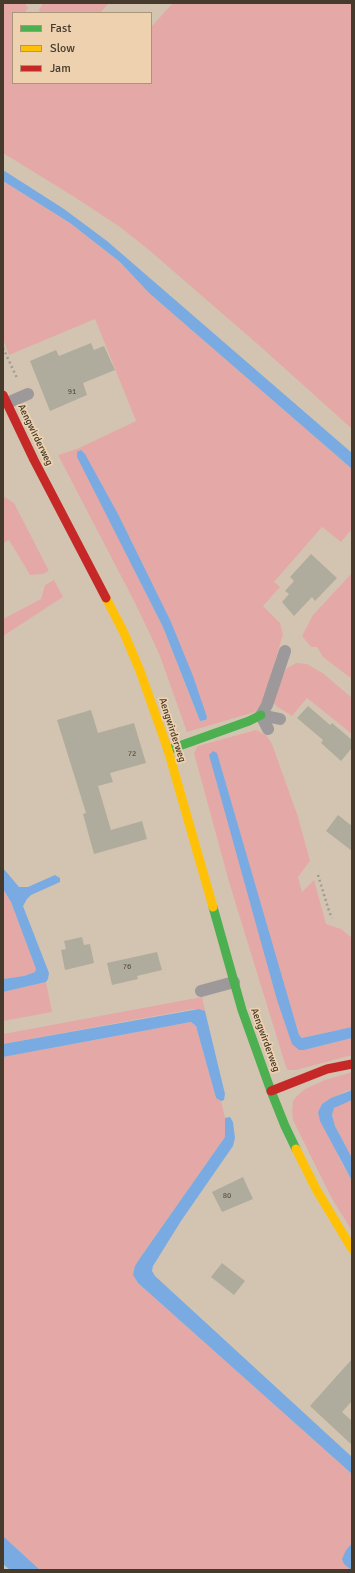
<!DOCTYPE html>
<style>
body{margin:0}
#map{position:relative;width:355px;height:1573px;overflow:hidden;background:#d3c4b1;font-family:Signika,sans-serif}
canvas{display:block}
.frame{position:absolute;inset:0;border:4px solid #453a2c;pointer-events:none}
.legend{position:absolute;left:12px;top:12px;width:140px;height:72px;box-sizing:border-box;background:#eed2af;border:1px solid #aa957b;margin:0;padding:5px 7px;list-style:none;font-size:12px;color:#453a2c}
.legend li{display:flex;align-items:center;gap:8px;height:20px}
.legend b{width:20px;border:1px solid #aa957b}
</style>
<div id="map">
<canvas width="355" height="1573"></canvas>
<div class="frame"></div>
<ul class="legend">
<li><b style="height:5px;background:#4caf50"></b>Fast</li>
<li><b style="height:5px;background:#ffc107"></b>Slow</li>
<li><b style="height:5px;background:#c62828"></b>Jam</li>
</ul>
</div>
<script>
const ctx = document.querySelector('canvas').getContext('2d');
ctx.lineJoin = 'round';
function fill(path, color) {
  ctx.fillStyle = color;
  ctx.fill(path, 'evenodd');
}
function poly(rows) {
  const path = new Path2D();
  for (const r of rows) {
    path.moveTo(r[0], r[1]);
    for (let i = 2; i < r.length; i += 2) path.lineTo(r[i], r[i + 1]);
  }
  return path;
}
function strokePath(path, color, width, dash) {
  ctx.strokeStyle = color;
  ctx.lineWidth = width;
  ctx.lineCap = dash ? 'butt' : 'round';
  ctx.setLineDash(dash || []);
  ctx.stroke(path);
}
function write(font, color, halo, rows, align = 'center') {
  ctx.font = font + ' Signika,sans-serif';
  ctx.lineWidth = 3.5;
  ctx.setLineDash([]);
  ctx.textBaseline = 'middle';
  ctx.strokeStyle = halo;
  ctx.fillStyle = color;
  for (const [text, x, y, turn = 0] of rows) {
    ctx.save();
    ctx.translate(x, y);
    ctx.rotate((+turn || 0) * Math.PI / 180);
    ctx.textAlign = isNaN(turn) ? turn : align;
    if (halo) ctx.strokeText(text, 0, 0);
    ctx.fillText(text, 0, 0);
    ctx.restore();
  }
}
const green = poly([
 [3,3,25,3,28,8,25,13,13,13,13,83,151,83,151,27,173,3,352,3,352,429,262,348,149,250,120,227,76,198,3,153],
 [43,3,109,3,100,13,40,13,39,10],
 [3,181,70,223,120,262,149,293,352,469,352,529,341,542,322,527,274,582,280,587,263,606,280,623,283,634,264,699,255,712,187,732,160,656,148,630,133,599,58,455,77,449,136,421,95,319,9,355,3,339],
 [81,450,206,720,203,721,200,721,163,627,138,577],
 [3,496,14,503,49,571,43,574,30,575,9,540,3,543],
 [352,573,352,679,323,657,317,647,311,647,302,636,313,615],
 [54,580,63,597,3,636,3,619,41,599,45,585],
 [296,663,307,664,324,674,352,698,352,734,307,698,292,716,276,706,272,700,280,680,286,669],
 [256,730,266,735,272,744,298,817,310,861,298,877,302,892,314,880,326,924,341,929,352,938,352,1027,302,1038,299,1035,211,752,304,1050,352,1038,352,1055,296,1070,288,1070,286,1067,229,882,194,753,198,746],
 [3,889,11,902,36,969,35,972,24,976,3,979],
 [46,982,52,1012,3,1021,3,992],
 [202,997,205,1011,199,1009,193,1009,3,1044,3,1034],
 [191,1022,196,1026,216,1098,221,1101,225,1118,225,1137,140,1258,133,1275,138,1283,352,1474,352,1543,346,1550,344,1564,351,1570,40,1570,3,1536,3,1057],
 [352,1072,352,1090,346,1091,322,1104,318,1112,341,1162,352,1181,352,1231,331,1197,293,1120,292,1112,293,1101,297,1096,305,1089,325,1080],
 [350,1100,352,1100,352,1158,335,1126,332,1115,334,1108]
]);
const water = poly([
 [3,170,64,209,107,241,352,453,352,469,149,293,120,262,70,223,3,181],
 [81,450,85,454,118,514,171,622,193,676,207,717,206,720,200,721,163,627,77,457,77,452],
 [213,751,217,753,299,1035,302,1038,352,1027,352,1038,304,1050,299,1050,292,1044,277,1000,209,755],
 [3,868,19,887,28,887,55,875,60,878,60,882,31,895,27,899,23,906,49,973,48,979,46,982,3,992,3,979,24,976,35,972,36,969,11,902,3,889],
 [199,1009,205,1011,225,1094,224,1100,221,1101,216,1098,196,1026,191,1022,3,1057,3,1044],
 [352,1090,352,1100,334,1108,332,1115,335,1126,352,1158,352,1181,320,1121,318,1112,322,1104,331,1098],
 [230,1117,233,1122,235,1138,233,1146,181,1221,153,1266,152,1271,155,1276,352,1457,352,1474,138,1283,133,1275,135,1266,140,1258,225,1137,225,1118],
 [3,1536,40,1570,10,1570,3,1564],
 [352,1543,352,1570,351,1570,344,1564,342,1559,346,1550]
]);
const building = poly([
 [91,343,94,350,104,346,115,370,83,383,87,395,50,411,30,361,56,350,59,356],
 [311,554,337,578,315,601,312,597,294,616,282,602,289,594,285,591,294,581,290,577],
 [308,706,330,725,332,723,352,740,352,748,341,761,321,743,323,740,297,718],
 [91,710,98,733,134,723,146,763,110,773,113,782,98,786,111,830,142,821,147,839,94,854,83,814,86,813,57,720],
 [338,815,352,826,352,851,326,831],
 [82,937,84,945,90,944,94,963,65,970,61,950,66,949,64,941],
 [157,952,162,970,137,976,138,979,112,985,107,963],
 [243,1177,253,1199,222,1212,212,1192],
 [222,1263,245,1281,234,1295,211,1277],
 [352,1359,352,1401,342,1412,352,1421,352,1445,310,1406]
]);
const path = poly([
 [3,348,17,378],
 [318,875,329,911,332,918]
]);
const lane = poly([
 [7,403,28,394],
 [261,715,267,705,285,651],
 [268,729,261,715,280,719],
 [201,991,234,982]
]);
const fast = poly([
 [168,750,249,721,261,715],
 [213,907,242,1010,271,1091,285,1126,296,1149]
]);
const slow = poly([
 [106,598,124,633,140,671,168,750,213,907],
 [296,1149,316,1189,352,1249]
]);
const jam = poly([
 [3,395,34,460,106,598],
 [271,1091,327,1069,352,1064]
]);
const numberNames = [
 ["91",72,392],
 ["72",132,754],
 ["76",127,967],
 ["80",227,1196]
];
const streetNames = [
 ["Aengwirderweg",35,435,64],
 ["Aengwirderweg",172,730,72],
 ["Aengwirderweg",265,1040,70]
];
fill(green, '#e4a9a6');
fill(water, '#79abe2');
fill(building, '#afac9d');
strokePath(path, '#a19a97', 2.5, [2, 3]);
strokePath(lane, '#9d9899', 12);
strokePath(fast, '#4caf50', 9);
strokePath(slow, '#ffc107', 9);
strokePath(jam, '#c62828', 9);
write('8px', '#605648', null, numberNames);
write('10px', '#453a2c', '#eed2af', streetNames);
</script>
